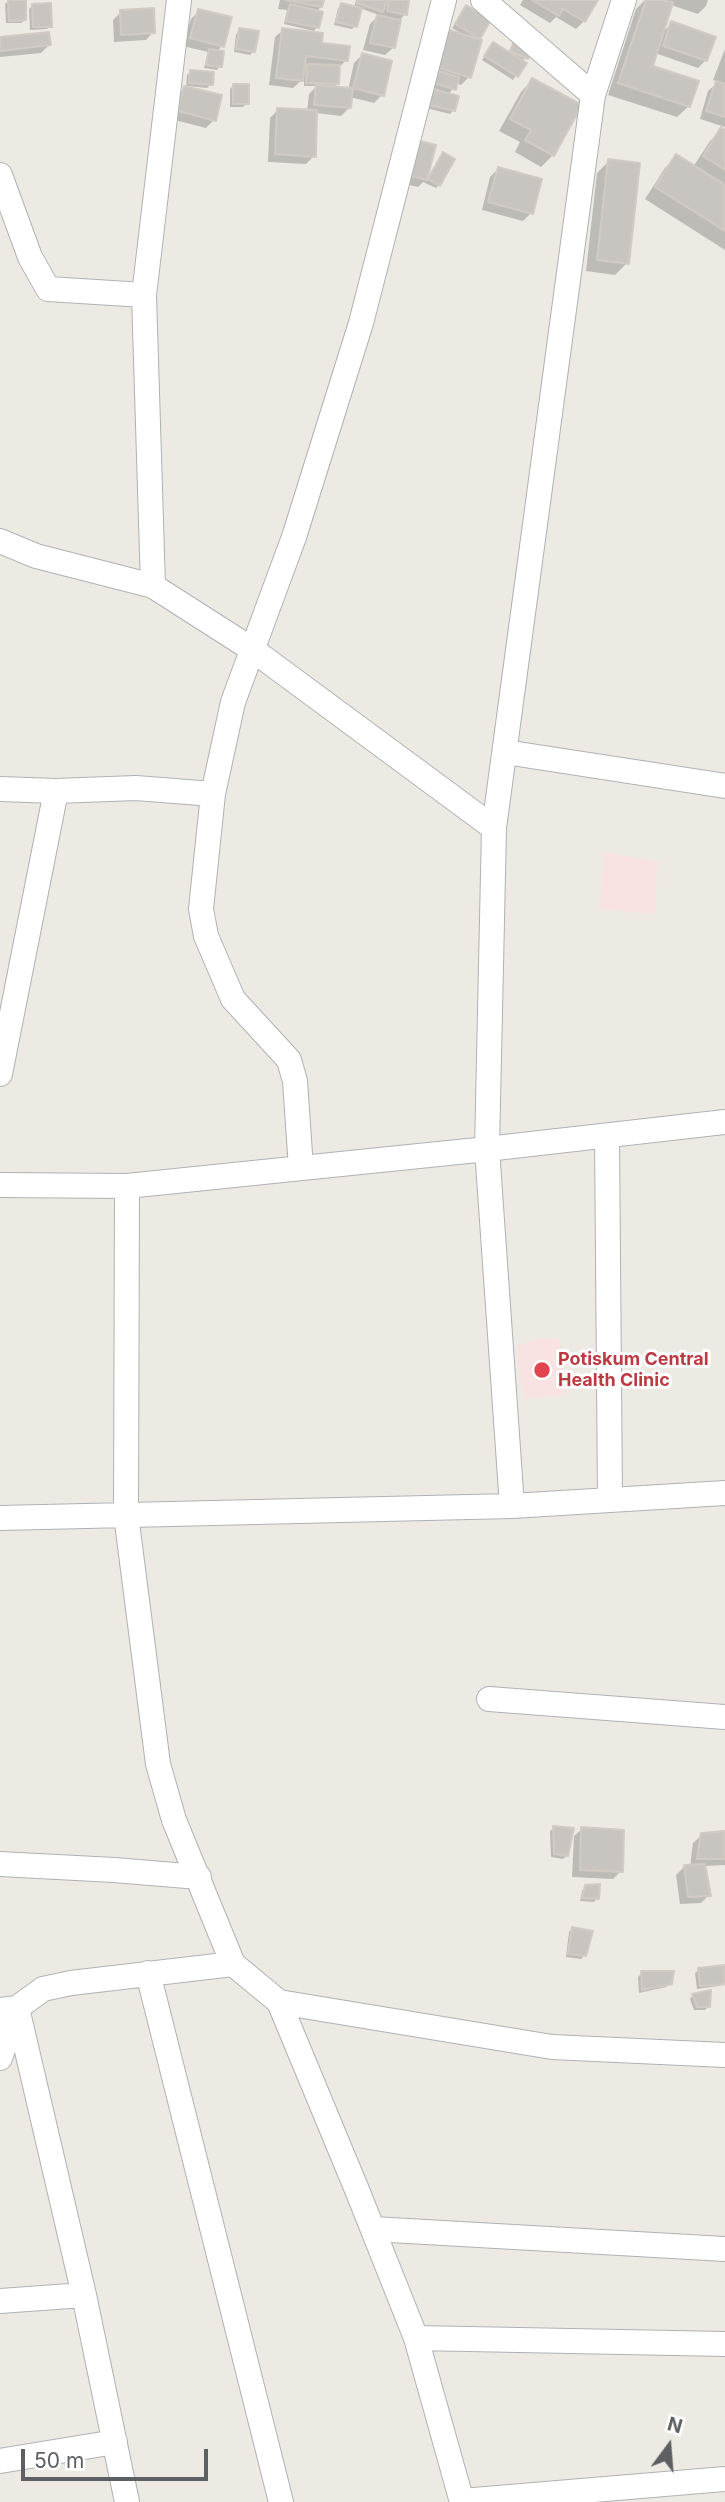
<!DOCTYPE html>
<style>
body{margin:0}
#map{position:relative;width:725px;height:2502px;overflow:hidden;background:#edeae4;font-family:Inter,sans-serif}
canvas{display:block}
.north{position:absolute;left:634px;top:2411px;width:70px;height:70px;-webkit-text-stroke:5px #fff;paint-order:stroke;rotate:16deg;font-size:19px;font-weight:700;line-height:28px;text-align:center;color:#5c6063}
.north::after{content:'';display:block;margin:auto;width:24px;height:32px;background:#5c6063;clip-path:polygon(50% 0,100% 100%,50% 72%,0 100%)}
.scale{position:absolute;left:21px;top:2449px;width:187px;height:32px;box-sizing:border-box;border:4px solid #5c6063;border-top:0;padding-left:9px;font-size:21px;line-height:24px;white-space:nowrap;color:#5c6063;-webkit-text-stroke:5px #fff;paint-order:stroke}
</style>
<div id="map">
<canvas width="725" height="2502"></canvas>
<div class="north">N</div>
<div class="scale">50 m</div>
</div>
<script>
const ctx = document.querySelector('canvas').getContext('2d');
ctx.lineJoin = 'round';
function fill(path, color) {
  ctx.fillStyle = color;
  ctx.fill(path, 'evenodd');
}
function poly(rows) {
  const path = new Path2D();
  for (const r of rows) {
    path.moveTo(r[0], r[1]);
    for (let i = 2; i < r.length; i += 2) path.lineTo(r[i], r[i + 1]);
  }
  return path;
}
function strokePath(path, color, width, dash) {
  ctx.strokeStyle = color;
  ctx.lineWidth = width;
  ctx.lineCap = dash ? 'butt' : 'round';
  ctx.setLineDash(dash || []);
  ctx.stroke(path);
}
function write(font, color, halo, rows, align = 'center') {
  ctx.font = font + ' Inter,sans-serif';
  ctx.lineWidth = 6;
  ctx.setLineDash([]);
  ctx.textBaseline = 'middle';
  ctx.strokeStyle = halo;
  ctx.fillStyle = color;
  for (const [text, x, y, turn = 0] of rows) {
    ctx.save();
    ctx.translate(x, y);
    ctx.rotate((+turn || 0) * Math.PI / 180);
    ctx.textAlign = isNaN(turn) ? turn : align;
    if (halo) ctx.strokeText(text, 0, 0);
    ctx.fillText(text, 0, 0);
    ctx.restore();
  }
}
const medical = poly([
 [604,853,658,861,654,914,600,909],
 [543,1338,560,1340,566,1394,524,1399,517,1345]
]);
const shadow = poly([
 [280,0,322,0,321,7,316,12,317,27,314,31,284,24,287,10,278,9],
 [356,0,408,0,405,14,400,20,393,48,385,55,363,50,370,24,379,15,360,8,355,26,352,29,334,25,338,8,342,5,354,8],
 [523,0,596,0,584,21,576,29,556,17,550,23,520,5],
 [645,0,708,0,706,6,698,14,671,5,662,33,672,23,706,60,698,68,655,53,650,67,689,106,677,117,608,95,636,9],
 [9,1,25,20,21,23,6,23,5,4],
 [32,6,50,26,47,29,30,30,29,9],
 [199,11,222,46,217,51,220,66,217,70,204,68,208,52,183,46,191,19],
 [463,11,479,38,476,40,469,77,461,85,456,83,449,94,429,86,432,75,464,35,452,28],
 [121,12,153,32,146,40,114,42,113,20],
 [240,30,254,51,250,55,234,52,236,34],
 [283,30,320,44,346,60,338,69,338,83,333,88,348,90,354,63,362,55,382,95,374,103,350,97,349,108,341,116,316,113,314,156,306,164,268,162,270,118,278,110,307,112,309,94,317,86,304,86,304,78,293,88,269,85,275,37],
 [0,38,49,45,41,53,0,57],
 [515,41,531,48,522,62,524,64,513,80,482,60,490,48,508,53],
 [725,49,725,127,700,119,708,91,718,82,713,80],
 [191,72,211,84,207,88,187,86,186,88,214,120,206,128,171,119,176,96,186,88,187,75],
 [532,80,553,155,541,167,515,152,520,142,499,131,521,92],
 [234,85,247,103,243,107,230,107,230,89],
 [425,94,454,110,450,114,422,107],
 [721,130,725,132,725,250,645,199,665,168,676,157,693,167,710,141],
 [434,146,425,182,440,158,439,185,436,188,423,182,418,187,396,182],
 [609,161,627,263,615,275,586,271,597,173],
 [498,169,531,213,523,221,482,210,490,177],
 [554,1828,567,1856,563,1859,551,1857,550,1831],
 [582,1829,621,1871,613,1879,572,1877,574,1836],
 [725,1833,725,1865,703,1866,709,1895,701,1903,680,1904,676,1875,684,1867,690,1867,693,1843,702,1835],
 [586,1887,597,1898,594,1902,580,1901,582,1891],
 [572,1928,585,1955,581,1959,566,1957,569,1932],
 [699,1970,725,1970,725,1985,697,1989,695,1973],
 [642,1973,670,1984,666,1987,639,1993,638,1977],
 [693,1995,708,2007,705,2010,694,2010,690,1999]
]);
const building = poly([
 [8,0,26,0,26,20,9,21,8,0],
 [285,0,324,0,322,7,285,0],
 [358,0,387,0,383,12,357,3,358,0],
 [389,0,409,0,407,15,387,11,389,0],
 [532,0,598,0,585,22,563,9,559,16,532,0],
 [646,0,663,0,673,3,653,66,699,81,690,107,618,83,646,0],
 [51,3,52,27,33,27,32,4,51,3],
 [341,3,362,8,357,27,336,22,341,3],
 [290,4,323,12,319,28,286,21,290,4],
 [466,5,491,20,480,39,455,24,466,5],
 [154,8,155,33,121,35,120,10,154,8],
 [198,9,232,17,224,47,190,38,198,9],
 [377,15,401,20,395,48,370,43,377,15],
 [671,21,716,37,707,61,663,46,671,21],
 [239,28,259,31,255,52,236,49,239,28],
 [282,28,323,33,322,43,350,46,348,61,306,56,303,81,276,78,282,28],
 [446,29,482,40,471,78,434,66,446,29],
 [49,32,51,45,0,51,0,37,49,32],
 [515,39,533,47,528,59,510,51,515,39],
 [493,42,527,63,518,77,484,56,493,42],
 [209,49,224,51,222,67,206,65,209,49],
 [362,53,392,61,384,96,353,88,362,53],
 [307,64,340,65,339,84,306,83,307,64],
 [190,70,214,72,213,85,189,83,190,70],
 [435,70,459,77,456,90,431,82,435,70],
 [532,78,582,105,554,156,525,140,531,130,510,119,532,78],
 [716,81,725,84,725,117,706,111,716,81],
 [233,84,249,84,249,104,233,104,233,84],
 [316,85,353,88,351,108,314,105,316,85],
 [184,86,222,95,216,121,178,111,184,86],
 [428,88,459,96,455,111,424,104,428,88],
 [277,108,317,110,316,157,275,154,277,108],
 [721,127,725,130,725,170,703,156,721,127],
 [412,139,436,145,427,180,403,174,412,139],
 [443,152,455,159,440,186,428,179,443,152],
 [676,154,725,185,725,231,655,187,676,154],
 [608,159,640,163,629,264,597,260,608,159],
 [498,167,542,179,533,214,488,202,498,167],
 [553,1826,574,1828,568,1856,554,1854,553,1826],
 [581,1827,624,1830,623,1872,580,1870,581,1827],
 [725,1831,725,1859,697,1859,701,1833,725,1831],
 [705,1864,711,1896,688,1897,684,1865,705,1864],
 [600,1884,599,1899,582,1898,585,1885,600,1884],
 [572,1927,593,1931,586,1956,568,1954,572,1927],
 [725,1965,725,1984,700,1986,698,1968,725,1965],
 [641,1971,674,1971,672,1984,642,1990,641,1971],
 [711,1990,710,2007,697,2007,692,1994,711,1990]
]);
const minor = poly([
 [483,0,593,95],
 [0,175,30,257,48,289,144,295],
 [0,541,36,556,153,586,253,650,494,828],
 [153,586,144,295,179,0],
 [505,752,725,786],
 [0,789,56,791,136,788,213,794],
 [0,1074,56,791],
 [607,1136,610,1500],
 [301,1168,295,1081,289,1060,233,999,206,936,201,909,213,794,233,702,294,537,361,323,444,0],
 [0,1185,127,1186,487,1149,725,1122],
 [127,1186,126,1515,158,1764,174,1820,233,1964,279,2002,357,2190,416,2338,462,2502],
 [512,1506,487,1149,494,828,593,95,624,0],
 [0,1518,512,1506,725,1493],
 [489,1699,725,1717],
 [0,1864,114,1870,199,1877],
 [148,1973,281,2502],
 [279,2002,552,2047,725,2055],
 [17,2008,84,2295,127,2502],
 [0,2010,17,2008,43,1989,71,1983,233,1964],
 [0,2058,17,2009],
 [373,2229,725,2249],
 [0,2301,84,2295],
 [416,2338,725,2344],
 [0,2461,115,2442],
 [462,2501,725,2479]
]);
const markers = [
 [542,1370,9,"#e0444e"]
];
const healthNames = [
 ["Potiskum Central",558,1360],
 ["Health Clinic",558,1381]
];
fill(medical, '#f8e2e2');
fill(shadow, '#0003');
fill(building, '#c8c5c1');
strokePath(building, '#d1cbc3', 2);
strokePath(minor, '#afb2b5', 26);
strokePath(minor, '#fff', 24);
for (const [x, y, r, color] of markers) {
  const dot = new Path2D();
  dot.arc(x, y, r, 0, 2 * Math.PI);
  ctx.fillStyle = color;
  ctx.fill(dot);
  strokePath(dot, '#fff', 2.5);
}
write('bold 18px', '#be3a42', '#fff', healthNames, 'left');
</script>
